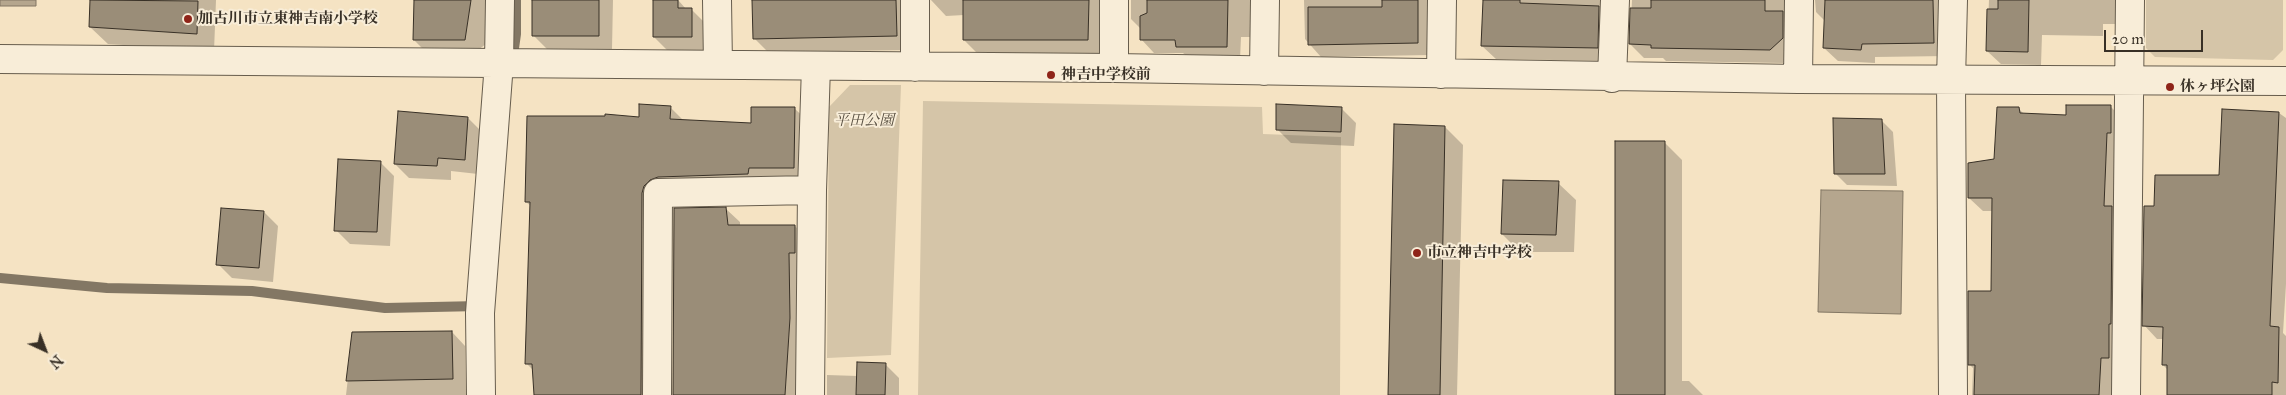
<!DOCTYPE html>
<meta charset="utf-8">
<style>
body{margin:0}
#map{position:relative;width:2286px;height:395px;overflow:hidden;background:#f5e3c3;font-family:"IM FELL Great Primer",serif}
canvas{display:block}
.north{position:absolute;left:20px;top:325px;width:50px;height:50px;-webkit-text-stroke:4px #f8edd8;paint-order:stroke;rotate:137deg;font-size:14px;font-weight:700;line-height:20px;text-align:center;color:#383026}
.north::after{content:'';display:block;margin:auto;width:18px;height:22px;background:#383026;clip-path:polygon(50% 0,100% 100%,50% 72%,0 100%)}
.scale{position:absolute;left:2104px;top:30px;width:99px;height:22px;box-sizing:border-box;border:2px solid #383026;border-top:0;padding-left:6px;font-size:15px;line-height:18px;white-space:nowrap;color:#383026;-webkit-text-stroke:4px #f8edd8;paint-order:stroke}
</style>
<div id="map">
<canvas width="2286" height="395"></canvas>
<div class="north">N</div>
<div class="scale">20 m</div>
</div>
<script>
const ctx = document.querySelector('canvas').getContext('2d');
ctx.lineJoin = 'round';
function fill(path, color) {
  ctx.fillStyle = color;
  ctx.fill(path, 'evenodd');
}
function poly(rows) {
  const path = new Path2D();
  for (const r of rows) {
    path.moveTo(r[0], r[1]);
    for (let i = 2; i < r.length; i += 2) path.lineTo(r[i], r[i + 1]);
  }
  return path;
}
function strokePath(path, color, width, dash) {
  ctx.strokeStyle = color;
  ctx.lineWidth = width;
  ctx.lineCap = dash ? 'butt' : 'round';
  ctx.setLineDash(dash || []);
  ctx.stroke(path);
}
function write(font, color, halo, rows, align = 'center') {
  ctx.font = font + ' "IM FELL Great Primer","Noto Serif JP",serif';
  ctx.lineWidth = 4;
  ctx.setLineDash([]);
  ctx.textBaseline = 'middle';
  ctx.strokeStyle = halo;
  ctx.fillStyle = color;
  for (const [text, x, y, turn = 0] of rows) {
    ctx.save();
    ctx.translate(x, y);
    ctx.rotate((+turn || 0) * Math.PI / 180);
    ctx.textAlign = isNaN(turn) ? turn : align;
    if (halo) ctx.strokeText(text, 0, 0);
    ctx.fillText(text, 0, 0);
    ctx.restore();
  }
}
const green = poly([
 [2146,0,2283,0,2283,50,2273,60,2155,57,2146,48],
 [850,85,901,85,891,355,827,358,829,107],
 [923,101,1262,107,1263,134,1341,137,1340,395,918,395]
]);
const water = poly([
 [0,0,36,0,36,6,0,6,0,0],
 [1821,190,1903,191,1901,314,1818,312,1821,190]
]);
const shadow = poly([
 [91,0,216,0,214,51,108,44,90,27],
 [416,0,492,0,491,40,473,54,428,54,414,40],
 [533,0,613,0,612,49,547,49,533,35],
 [678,0,686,9,691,9,705,23,706,50,668,51,654,37],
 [753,0,921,0,910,50,768,52,754,38],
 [931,0,1114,0,1101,53,978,54,964,40,964,15,946,16],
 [1131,0,1258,0,1258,37,1241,37,1240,60,1191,60,1183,53,1154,53,1141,39,1141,29,1131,19],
 [1304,0,1427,0,1427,4,1430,7,1430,55,1321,57,1305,39],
 [1483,0,1621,0,1611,61,1496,59,1482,46],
 [1632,0,1805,0,1796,52,1783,63,1666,61,1663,58,1644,58,1630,44],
 [1815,0,1946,0,1947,56,1875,57,1875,63,1838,61,1824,48,1825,21,1816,12],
 [1989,0,2120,0,2120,24,2103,24,2103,36,2042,35,2041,65,2001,64,1987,51],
 [670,107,684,121,752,124,795,109,809,122,808,182,672,191,655,395,535,395,533,370,527,364,531,206,526,202],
 [2111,107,2124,120,2113,395,1972,395,1973,368,1970,365,1992,293,1993,211,1983,211,1969,198,1995,160,2018,108,2024,114,2067,116],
 [1342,109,1356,123,1354,146,1291,143,1277,129],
 [2279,113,2286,118,2286,284,2283,333,2286,336,2286,395,2167,395,2168,370,2163,365,2164,339,2157,339,2144,325,2155,208,2220,177],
 [468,118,482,132,478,174,451,171,451,180,409,178,395,164],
 [1881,120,1893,132,1897,186,1847,185,1835,173],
 [1445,127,1463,145,1457,395,1390,395],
 [1664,142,1682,160,1682,381,1689,381,1703,395,1616,395],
 [380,162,394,176,390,246,350,244,336,230],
 [1558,183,1576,200,1574,252,1520,252,1502,234],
 [726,209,740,222,740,226,795,226,808,240,808,395,674,395],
 [264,212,278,226,273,282,232,278,218,264],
 [452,332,465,346,466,395,346,395,353,334],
 [885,364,899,378,899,395,827,395,827,375,858,376]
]);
const stream = poly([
 [512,62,516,34,516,0],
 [0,278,107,288,252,291,385,308,480,306]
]);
const building = poly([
 [90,0,198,1,197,34,89,27,90,0],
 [414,0,471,0,465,40,413,40,414,0],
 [532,0,599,0,599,36,532,36,532,0],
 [653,0,678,0,678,8,692,8,692,37,653,37,653,0],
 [752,0,896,0,897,36,753,39,752,0],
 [963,0,1089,0,1088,40,963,40,963,0],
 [1147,0,1228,0,1227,47,1176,47,1175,40,1140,40,1140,16,1147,13,1147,0],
 [1382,0,1418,0,1418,43,1308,45,1308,7,1382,7,1382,0],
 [1483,0,1520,0,1520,3,1599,6,1598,48,1481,46,1483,0],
 [1651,0,1765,0,1765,11,1783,11,1783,38,1770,50,1651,48,1651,45,1629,44,1630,8,1651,8,1651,0],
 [1825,0,1933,0,1934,43,1862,44,1861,50,1823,48,1825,0],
 [1998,0,2029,0,2028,52,1986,51,1987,9,1998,9,1998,0],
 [639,104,671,106,670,119,751,123,751,107,795,107,794,168,749,168,748,174,658,177,650,180,644,186,642,193,641,395,534,395,532,364,525,364,530,202,525,202,527,116,605,116,605,114,639,117,639,104],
 [1276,104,1342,107,1341,132,1276,130,1276,104],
 [2066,105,2111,105,2111,133,2107,133,2104,206,2112,206,2111,324,2109,324,2109,358,2101,358,2099,395,1974,395,1975,365,1968,365,1968,291,1991,291,1992,198,1968,198,1968,163,1994,159,1997,107,2019,107,2020,113,2066,115,2066,105],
 [2222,109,2279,112,2270,326,2279,327,2278,383,2272,382,2272,395,2167,395,2167,365,2162,365,2163,327,2142,326,2144,206,2154,206,2155,175,2219,175,2222,109],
 [398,111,468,117,465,160,438,158,437,166,394,164,398,111],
 [1833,118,1882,119,1885,174,1834,174,1833,118],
 [1394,124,1445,126,1440,395,1388,395,1394,124],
 [1615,141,1665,141,1665,395,1615,395,1615,141],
 [338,159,381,161,377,232,334,231,338,159],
 [1503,180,1559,181,1556,235,1501,234,1503,180],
 [726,207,728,225,795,225,795,253,789,253,790,318,785,395,673,395,674,208,726,207],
 [221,208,264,211,259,268,216,265,221,208],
 [452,331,453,379,346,381,352,332,452,331],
 [857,362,886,363,885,395,856,395,857,362]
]);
const minor = poly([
 [717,0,718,65],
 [915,0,915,67],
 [1953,0,1951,81,1953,395],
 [0,59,1114,68,1798,79,2286,81],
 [1114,68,1114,0],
 [1264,71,1265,0],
 [1441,74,1442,0],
 [1612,78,1615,0],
 [1798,79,1799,0],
 [481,395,480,313,499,63,500,0],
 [657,395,658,193,812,190],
 [810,395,812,190,816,66],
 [2126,395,2130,0]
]);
const markers = [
 [188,19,5,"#8f2418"],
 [1051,75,5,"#8f2418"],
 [2170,87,5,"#8f2418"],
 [1417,253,5,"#8f2418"]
];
const poiNames = [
 ["加古川市立東神吉南小学校",198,19],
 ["神吉中学校前",1061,75],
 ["休ヶ坪公園",2180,87],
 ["市立神吉中学校",1427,253]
];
const parkNames = [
 ["平田公園",864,121]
];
fill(green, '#d5c5a8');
fill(water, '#b5a68e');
strokePath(water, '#837764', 1);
fill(shadow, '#0003');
strokePath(stream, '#837764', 10);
fill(building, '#9a8d78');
strokePath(building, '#383026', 1);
strokePath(minor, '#675d4d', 30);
strokePath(minor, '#f8edd8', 28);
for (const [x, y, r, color] of markers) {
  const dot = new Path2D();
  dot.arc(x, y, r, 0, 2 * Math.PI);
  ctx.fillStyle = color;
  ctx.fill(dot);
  strokePath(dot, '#f8edd8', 2);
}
write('bold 15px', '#383026', '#f8edd8', poiNames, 'left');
write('italic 15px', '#574e40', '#f8edd8', parkNames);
</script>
